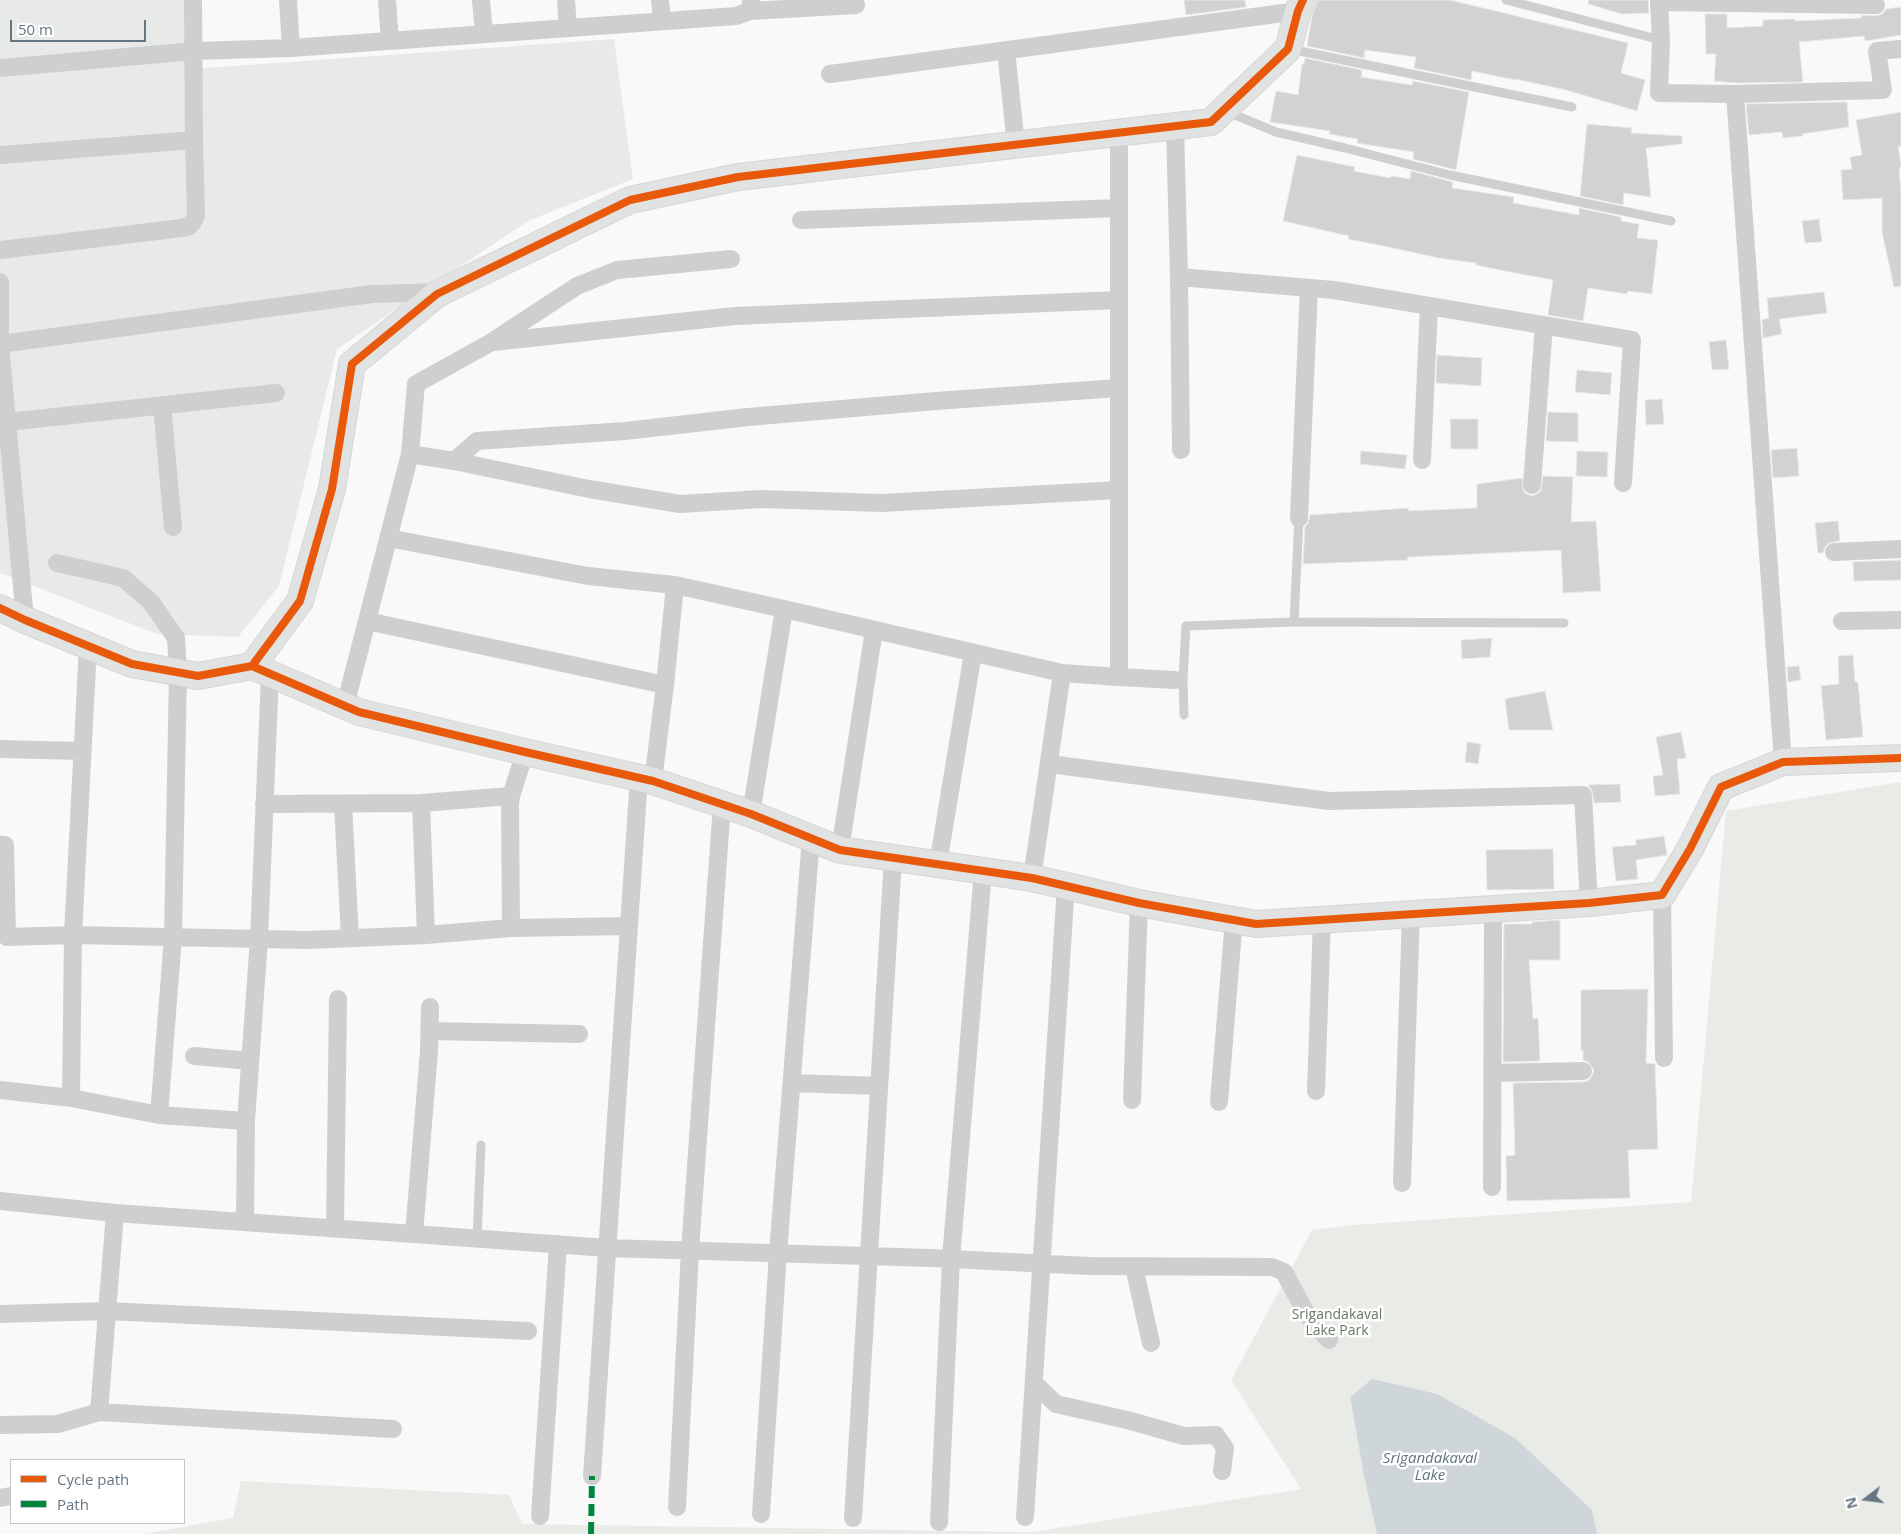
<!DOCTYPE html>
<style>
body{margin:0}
#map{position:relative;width:1901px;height:1534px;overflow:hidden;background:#f9f9f9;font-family:"Open Sans",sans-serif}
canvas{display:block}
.legend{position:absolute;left:10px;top:1459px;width:175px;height:65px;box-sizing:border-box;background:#fff;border:1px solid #c1c8cd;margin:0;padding:6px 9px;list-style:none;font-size:15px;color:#657683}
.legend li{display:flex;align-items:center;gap:10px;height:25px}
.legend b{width:25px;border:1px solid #c1c8cd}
.north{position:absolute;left:1841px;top:1474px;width:50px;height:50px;-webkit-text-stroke:4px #fff;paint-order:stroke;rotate:255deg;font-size:14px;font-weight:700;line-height:20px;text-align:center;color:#657683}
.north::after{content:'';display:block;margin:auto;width:18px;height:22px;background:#657683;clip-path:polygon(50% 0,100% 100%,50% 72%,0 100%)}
.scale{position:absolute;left:10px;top:20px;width:136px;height:22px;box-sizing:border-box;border:2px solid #657683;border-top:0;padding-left:6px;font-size:15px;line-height:18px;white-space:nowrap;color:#657683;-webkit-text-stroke:4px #fff;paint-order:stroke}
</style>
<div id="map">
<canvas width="1901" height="1534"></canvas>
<ul class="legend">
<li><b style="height:6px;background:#e8590c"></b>Cycle path</li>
<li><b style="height:6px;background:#00873e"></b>Path</li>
</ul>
<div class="north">N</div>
<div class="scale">50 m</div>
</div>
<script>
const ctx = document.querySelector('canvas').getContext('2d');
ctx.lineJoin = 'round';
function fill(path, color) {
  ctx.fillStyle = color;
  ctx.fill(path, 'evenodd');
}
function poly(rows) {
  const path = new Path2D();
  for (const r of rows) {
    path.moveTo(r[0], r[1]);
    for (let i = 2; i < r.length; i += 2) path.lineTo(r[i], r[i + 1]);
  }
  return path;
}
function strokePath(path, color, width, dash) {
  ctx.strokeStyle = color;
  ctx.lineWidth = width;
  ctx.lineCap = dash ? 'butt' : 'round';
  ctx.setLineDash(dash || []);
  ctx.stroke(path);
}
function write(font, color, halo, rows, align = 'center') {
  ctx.font = font + ' "Open Sans",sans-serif';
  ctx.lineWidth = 5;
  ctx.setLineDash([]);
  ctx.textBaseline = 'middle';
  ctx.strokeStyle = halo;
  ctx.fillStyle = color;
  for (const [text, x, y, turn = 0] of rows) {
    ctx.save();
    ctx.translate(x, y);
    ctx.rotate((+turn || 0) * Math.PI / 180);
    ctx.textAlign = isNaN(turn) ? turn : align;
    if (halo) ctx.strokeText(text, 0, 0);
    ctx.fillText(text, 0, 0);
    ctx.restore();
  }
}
const built = poly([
 [0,0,189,0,191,69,614,39,633,179,528,221,337,349,279,586,238,637,157,634,0,573]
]);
const green = poly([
 [1901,782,1901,1534,1597,1534,1592,1510,1403,1387,1372,1379,1350,1397,1364,1476,1377,1534,143,1534,233,1518,241,1481,509,1495,522,1524,1032,1532,1301,1489,1231,1380,1312,1230,1353,1225,1691,1202,1726,811]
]);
const water = poly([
 [1372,1379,1437,1394,1515,1438,1592,1510,1597,1534,1377,1534,1364,1476,1350,1397]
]);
const building = poly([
 [1184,0,1245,0,1246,7,1186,15,1184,0],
 [1318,0,1450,0,1628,43,1621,73,1645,80,1637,111,1566,90,1516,79,1516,80,1472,71,1471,80,1414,68,1416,57,1365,50,1364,58,1307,46,1312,16,1318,0],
 [1589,0,1648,0,1649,13,1622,14,1588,4,1589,0],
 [1901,7,1901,35,1865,41,1864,36,1799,42,1803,82,1737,83,1714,81,1716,54,1706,54,1705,14,1727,14,1727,28,1763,26,1763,20,1795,19,1795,21,1862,18,1861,15,1876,16,1882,14,1886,9,1901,7],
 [1305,58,1362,70,1361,77,1412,85,1413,81,1469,92,1456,170,1413,159,1414,152,1357,143,1358,139,1329,134,1330,131,1270,122,1276,91,1298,95,1302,64,1304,64,1305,58],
 [1847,102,1849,127,1802,134,1803,136,1783,138,1782,132,1749,135,1746,104,1847,102],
 [1901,112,1901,146,1898,147,1901,163,1901,167,1899,168,1901,192,1901,286,1894,287,1882,232,1882,198,1843,200,1841,170,1852,169,1850,157,1862,155,1856,120,1901,112],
 [1587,124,1632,128,1631,133,1682,136,1682,144,1646,148,1651,197,1624,193,1623,205,1580,196,1587,124],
 [1297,155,1355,167,1354,171,1390,178,1391,176,1410,179,1411,171,1453,182,1452,188,1514,197,1513,203,1579,215,1579,208,1621,217,1621,221,1639,224,1637,238,1658,240,1652,294,1628,291,1627,294,1588,288,1583,321,1548,315,1553,280,1500,270,1476,265,1476,263,1439,258,1379,245,1348,239,1349,236,1283,221,1297,155],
 [1819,219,1822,242,1805,243,1802,221,1819,219],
 [1824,292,1827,313,1779,319,1782,334,1763,338,1762,320,1769,318,1767,298,1824,292],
 [1726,340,1729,369,1712,370,1709,342,1726,340],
 [1437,355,1482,358,1481,386,1436,383,1437,355],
 [1577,370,1612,373,1610,395,1575,392,1577,370],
 [1662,399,1664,424,1646,425,1645,400,1662,399],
 [1548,412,1578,413,1578,442,1546,441,1548,412],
 [1450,419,1478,419,1478,449,1451,449,1450,419],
 [1797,448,1799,476,1773,478,1771,450,1797,448],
 [1361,451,1407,455,1405,469,1360,464,1361,451],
 [1577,451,1608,452,1607,477,1576,476,1577,451],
 [1543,476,1573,477,1571,522,1596,521,1601,591,1563,593,1561,550,1408,557,1407,560,1303,564,1305,527,1308,523,1310,515,1409,508,1408,511,1477,508,1477,484,1522,478,1523,490,1526,494,1532,496,1537,494,1541,491,1543,476],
 [1838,521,1840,541,1829,543,1825,547,1823,553,1818,553,1815,523,1838,521],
 [1901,560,1901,580,1854,581,1853,562,1901,560],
 [1492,638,1490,657,1462,659,1461,640,1492,638],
 [1853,655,1855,682,1858,682,1863,737,1826,740,1821,686,1839,684,1838,656,1853,655],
 [1799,666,1801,680,1788,682,1787,667,1799,666],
 [1545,691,1553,730,1509,730,1505,699,1545,691],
 [1681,732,1686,758,1677,759,1680,794,1655,796,1653,776,1663,775,1656,737,1681,732],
 [1467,742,1481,744,1478,764,1465,762,1467,742],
 [1620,784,1621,802,1594,803,1592,790,1588,785,1620,784],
 [1664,836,1667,855,1636,860,1638,879,1616,881,1612,847,1636,845,1636,840,1664,836],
 [1553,849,1554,889,1487,890,1486,850,1553,849],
 [1560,920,1560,960,1529,960,1533,1019,1538,1018,1540,1061,1503,1062,1504,924,1532,924,1532,922,1560,920],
 [1648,989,1646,1063,1655,1064,1658,1149,1628,1150,1630,1198,1507,1201,1506,1156,1515,1155,1513,1083,1584,1082,1589,1080,1592,1076,1594,1070,1588,1062,1583,1060,1583,1050,1581,1050,1581,990,1648,989]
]);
const lane = poly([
 [1506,0,1661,40],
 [1290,49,1572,107],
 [1228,112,1276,132,1345,148,1450,175,1671,221],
 [1294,622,1564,623],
 [1184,715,1183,679,1186,626,1294,622,1299,518],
 [477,1238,481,1145]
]);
const street = poly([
 [288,0,291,48],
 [387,0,390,41],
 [481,0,484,34],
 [566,0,568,28],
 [660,0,662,21],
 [1659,0,1661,40,1659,93,1735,94,1783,762],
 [1659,2,1876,5],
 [750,11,856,5],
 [1006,50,1016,146],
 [0,68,195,51,291,48,736,16,750,11,751,0],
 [830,74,1298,11],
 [1735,94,1883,90,1877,51,1901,49],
 [1175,127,1179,277],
 [0,155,194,140],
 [801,220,1119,208],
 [0,250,182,228,189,226,193,222,196,215,194,140,193,0],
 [731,259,617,270,577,286,490,343,416,384,410,454,454,461,477,441,625,431,748,417,936,401,1118,388],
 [0,282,0,344,25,620],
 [493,342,735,316,1119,300],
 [0,344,372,294,442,292],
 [162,405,173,527],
 [8,422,276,393],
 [1181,450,1179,277,1334,290,1632,340,1623,483],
 [1422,460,1429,306],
 [454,461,589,489,680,504,761,499,882,503,1118,490],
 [1532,485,1544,325],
 [1299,518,1309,288],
 [388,538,588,576,675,585,665,685,653,781],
 [1834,552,1901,549],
 [57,563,123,578,151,602,176,638,178,672,173,937,159,1115,246,1121,245,1222],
 [675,585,784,609,751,814],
 [784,609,1062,673],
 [367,621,665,685],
 [1842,621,1901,620],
 [1119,677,1175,680],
 [345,706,410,454],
 [0,749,82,751],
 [1050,764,1329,801,1583,795,1589,903],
 [421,803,511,796],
 [264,804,421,803,426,935],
 [343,804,350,938],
 [0,845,5,845,7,937,73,935,308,940,426,935,511,928,628,926],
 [840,850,874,630],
 [938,864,973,653],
 [1032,878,1062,673,1119,677,1119,134],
 [1662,895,1664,1058],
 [511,928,510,805,511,796,525,752],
 [430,1031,579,1034],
 [194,1056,250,1061],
 [1492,1073,1583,1071],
 [792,1083,879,1086],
 [0,1090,71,1098,73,935,88,646],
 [1316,1091,1322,919],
 [71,1098,159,1115],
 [1132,1100,1139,903],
 [1219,1102,1234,919],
 [246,1121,259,939,270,674],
 [1402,1183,1411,914],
 [1492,1187,1493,909],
 [0,1201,115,1213],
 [335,1228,338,999],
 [414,1234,607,1248,931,1258,1089,1266,1272,1267,1284,1272,1307,1315,1329,1340],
 [1134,1267,1151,1343],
 [0,1314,107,1311,528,1331],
 [1034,1383,1056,1404,1127,1420,1184,1436,1216,1435,1225,1448,1222,1471],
 [99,1412,393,1429],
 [0,1425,58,1424,99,1412,115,1213,414,1234,429,1051,430,1007],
 [592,1476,639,777],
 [0,1498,11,1496],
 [677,1507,690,1250,722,804],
 [761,1514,778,1253,811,838],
 [540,1516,558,1244],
 [1025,1517,1066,885],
 [853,1518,893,858],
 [939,1522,951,1259,983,870]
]);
const secondary = poly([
 [0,608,25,620,132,664,198,676,252,666,300,601,332,489,352,364,437,294,630,200,738,177,1211,122,1288,49,1298,11,1303,0],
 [252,666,359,712,525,752,653,781,751,814,840,850,1032,878,1139,903,1256,924,1589,903,1662,895,1690,849,1721,787,1783,762,1901,758]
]);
const quiet = poly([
 [591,1534,592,1476]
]);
const cycleway = poly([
 [0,608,25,620,132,664,198,676,252,666,300,601,332,489,352,364,437,294,630,200,738,177,1211,122,1288,49,1298,11,1303,0],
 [252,666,359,712,525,752,653,781,751,814,840,850,1032,878,1139,903,1256,924,1589,903,1662,895,1690,849,1721,787,1783,762,1901,758]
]);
const parkNames = [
 ["Srigandakaval",1337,1315],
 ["Lake Park",1337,1331]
];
const waterNames = [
 ["Srigandakaval",1430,1459],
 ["Lake",1430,1476]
];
fill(built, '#e8e9e9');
fill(green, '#e8ebe6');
fill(water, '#ced6d9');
fill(building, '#d0d2d3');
strokePath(building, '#e8e8e8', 1);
strokePath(secondary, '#d5d6d7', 28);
strokePath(lane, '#cecfd0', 9);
strokePath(street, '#cecfd0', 18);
strokePath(secondary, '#e1e2e2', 26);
strokePath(quiet, '#00873e', 6, [12, 6]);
strokePath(cycleway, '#e8590c', 8);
write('14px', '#687a64', '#fff', parkNames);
write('italic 15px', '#60757c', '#fff', waterNames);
</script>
